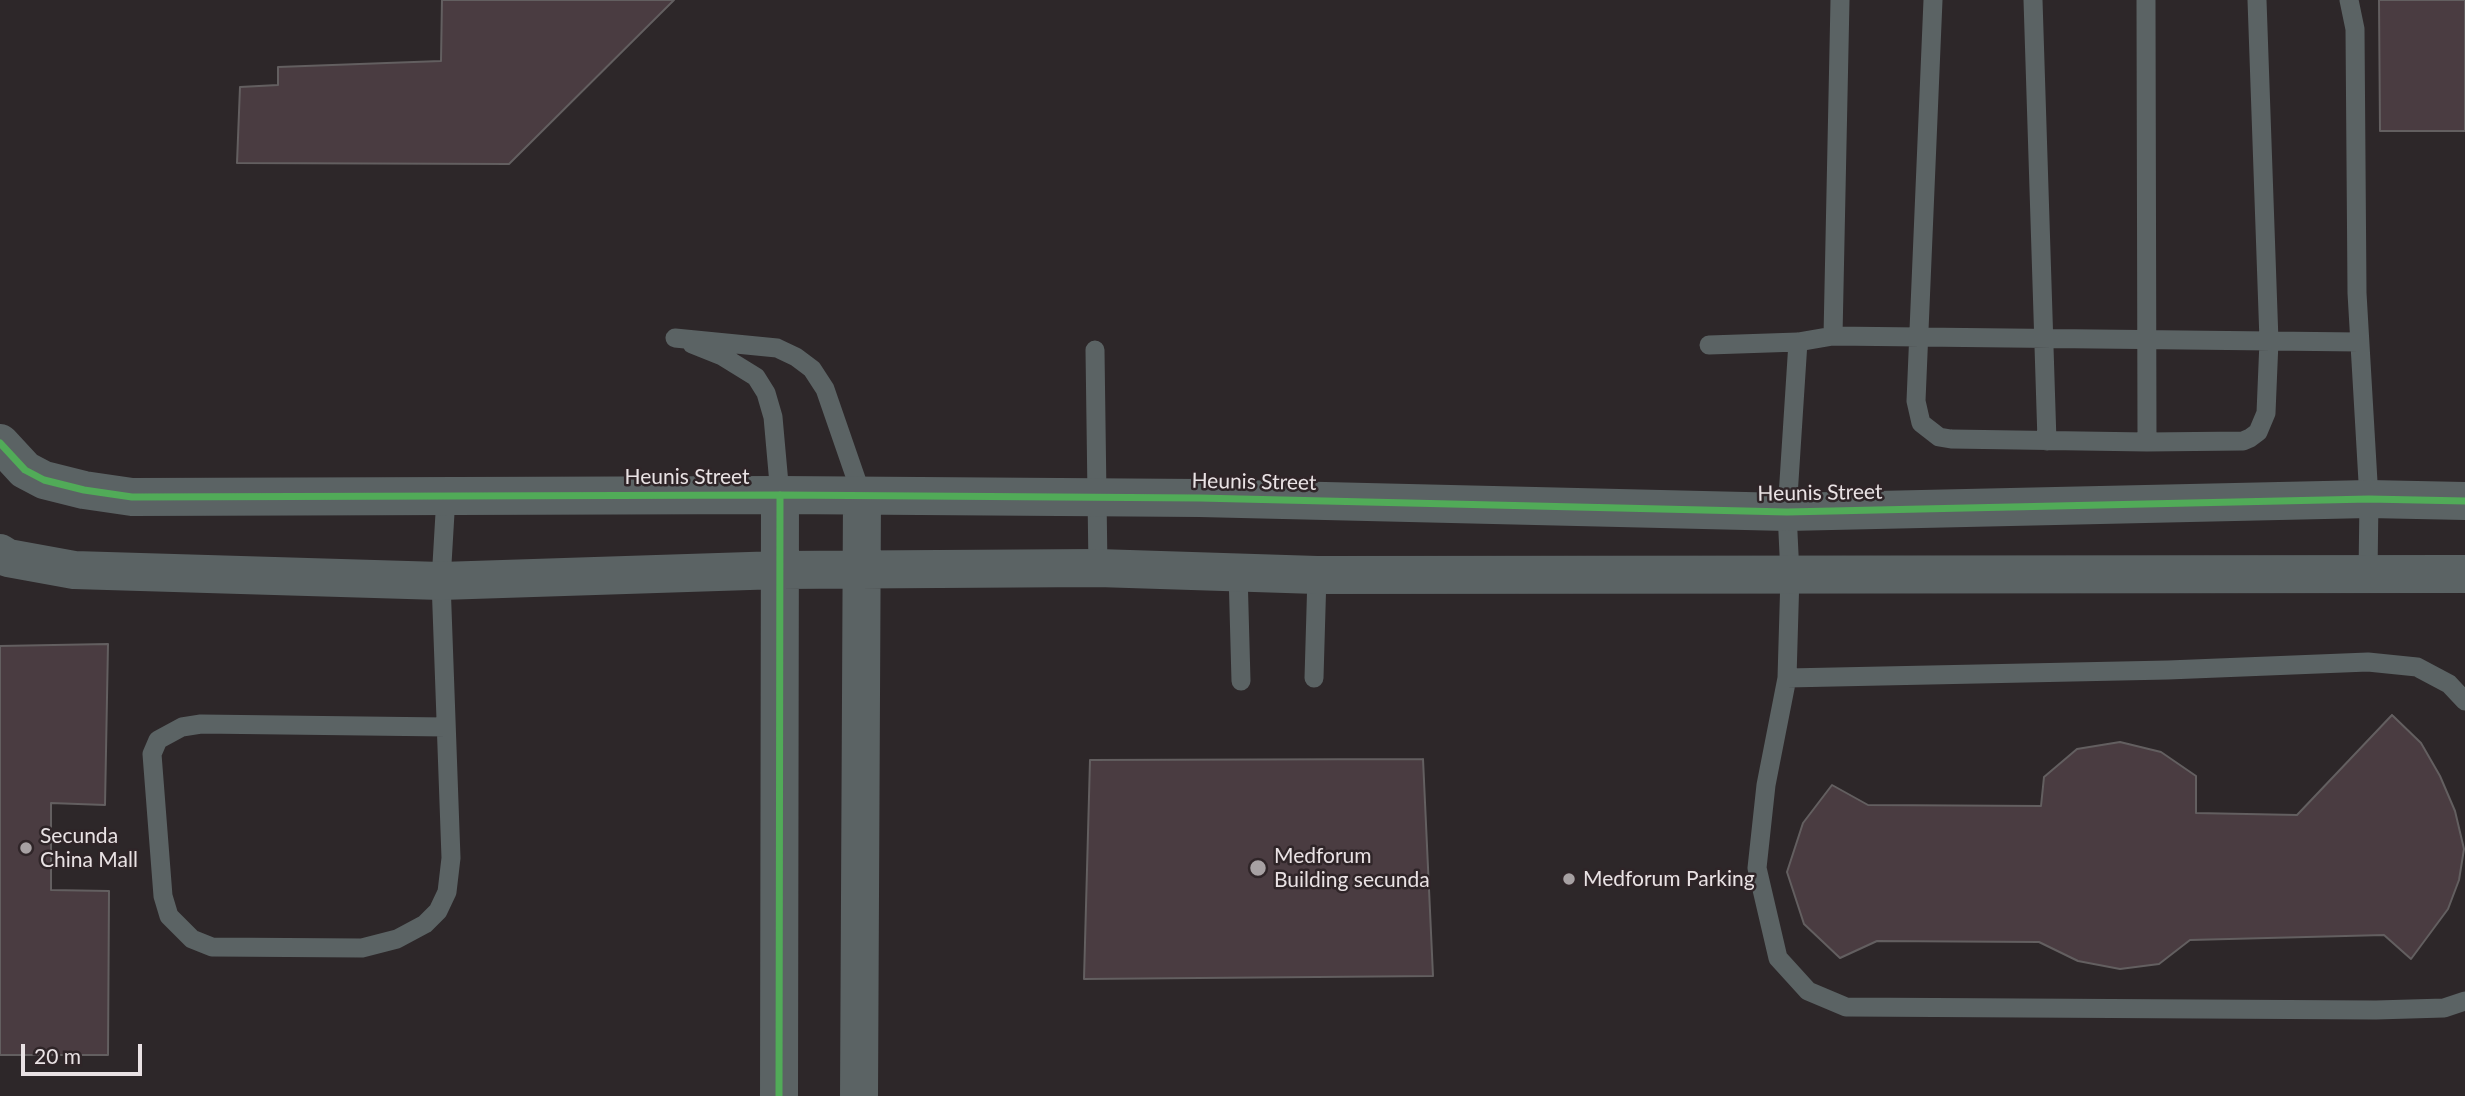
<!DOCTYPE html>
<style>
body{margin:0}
#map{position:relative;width:2465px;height:1096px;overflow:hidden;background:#2d2729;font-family:Lato,sans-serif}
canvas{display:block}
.scale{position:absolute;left:21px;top:1044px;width:121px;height:32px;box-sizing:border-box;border:4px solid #e9e2e4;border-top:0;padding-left:9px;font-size:21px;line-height:24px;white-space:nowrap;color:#e9e2e4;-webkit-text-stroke:5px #2f2528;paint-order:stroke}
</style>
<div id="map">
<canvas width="2465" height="1096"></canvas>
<div class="scale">20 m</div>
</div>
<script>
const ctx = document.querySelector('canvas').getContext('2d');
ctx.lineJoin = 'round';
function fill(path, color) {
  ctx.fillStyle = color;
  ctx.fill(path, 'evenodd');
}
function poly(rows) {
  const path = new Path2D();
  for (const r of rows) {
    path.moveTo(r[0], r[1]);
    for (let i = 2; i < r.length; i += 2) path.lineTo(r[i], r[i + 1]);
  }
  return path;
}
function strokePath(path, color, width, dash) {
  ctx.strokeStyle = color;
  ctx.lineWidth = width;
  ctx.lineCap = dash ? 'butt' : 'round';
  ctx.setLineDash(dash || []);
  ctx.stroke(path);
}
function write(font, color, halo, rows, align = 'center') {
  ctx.font = font + ' Lato,sans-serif';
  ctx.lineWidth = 5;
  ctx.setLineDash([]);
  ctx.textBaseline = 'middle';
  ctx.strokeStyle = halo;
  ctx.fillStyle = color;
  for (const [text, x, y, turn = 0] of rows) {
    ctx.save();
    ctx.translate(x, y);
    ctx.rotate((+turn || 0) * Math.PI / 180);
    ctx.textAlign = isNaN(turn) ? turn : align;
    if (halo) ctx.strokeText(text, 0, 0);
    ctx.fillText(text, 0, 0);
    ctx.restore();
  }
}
const building = poly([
 [442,0,674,0,509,164,237,163,240,87,278,85,278,67,441,61,442,0],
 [2379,0,2465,0,2465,131,2380,131,2379,0],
 [108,644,105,805,51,803,51,890,109,891,108,1055,0,1055,0,646,108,644],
 [2392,715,2421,743,2440,776,2455,811,2464,849,2459,880,2448,909,2411,959,2384,935,2190,940,2159,964,2120,969,2078,961,2039,942,1877,941,1840,958,1804,924,1787,872,1803,823,1832,785,1868,805,2041,806,2044,777,2077,749,2120,742,2161,752,2196,776,2196,813,2297,815,2392,715],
 [1423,759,1433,976,1084,979,1090,760,1423,759]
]);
const lane = poly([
 [1933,0,1916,401,1921,423,1939,437,1951,439,2147,442,2243,441,2250,438,2258,432,2266,413,2269,341,2257,0],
 [2033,0,2047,441],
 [2146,0,2147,442],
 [2349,0,2355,29,2357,293,2369,499,2368,574],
 [1833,336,1840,0],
 [675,338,777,348,796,357,812,369,825,389,862,496],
 [1798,342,1787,512,1790,575,1787,678,1766,785,1757,868,1778,958,1808,991,1846,1007,2376,1010,2444,1008,2465,1001],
 [692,344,722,356,756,377,766,393,773,417,780,495],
 [1709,345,1798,342,1833,336,2359,342],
 [1095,350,1098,568],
 [446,496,441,581,451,858,447,892,438,911,425,924,397,939,362,948,212,947,192,939,169,916,163,896,152,754,158,740,182,727,201,724,446,727],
 [1238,572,1241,681],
 [1314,678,1317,575],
 [1787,678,2168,670,2368,662,2417,667,2449,684,2465,701]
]);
const street = poly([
 [0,443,25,470,44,480,84,490,132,497,780,495,1199,498,1787,512,2369,499,2465,501],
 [0,553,8,558,74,570,441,581,780,570,1098,568,1317,575,2465,574],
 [779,1096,780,495],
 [859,1096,862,496]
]);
const cycleway = poly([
 [0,443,25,470,44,480,84,490,132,497,780,495,1199,498,1787,512,2369,499,2465,501],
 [779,1096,780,495]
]);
const markers = [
 [26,848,7,"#a7a1a3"],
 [1258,868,9,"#a7a1a3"],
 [1569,879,7,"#a7a1a3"]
];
const streetNames = [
 ["Heunis Street",687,477],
 ["Heunis Street",1254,482,1],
 ["Heunis Street",1820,493,-1]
];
const poiNames = [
 ["Secunda",40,836],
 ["China Mall",40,860],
 ["Medforum",1274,856],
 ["Building secunda",1274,880],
 ["Medforum Parking",1583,879]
];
fill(building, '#4a3c41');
strokePath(building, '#635f60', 2);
strokePath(lane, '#5b6364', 19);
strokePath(street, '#5b6364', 38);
strokePath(cycleway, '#51ab58', 7);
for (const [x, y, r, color] of markers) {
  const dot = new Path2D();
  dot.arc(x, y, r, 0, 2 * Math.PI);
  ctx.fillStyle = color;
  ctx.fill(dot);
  strokePath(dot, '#2f2528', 2.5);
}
write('21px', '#e9e2e4', '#2f2528', streetNames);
write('21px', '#e9e2e4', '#2f2528', poiNames, 'left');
</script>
